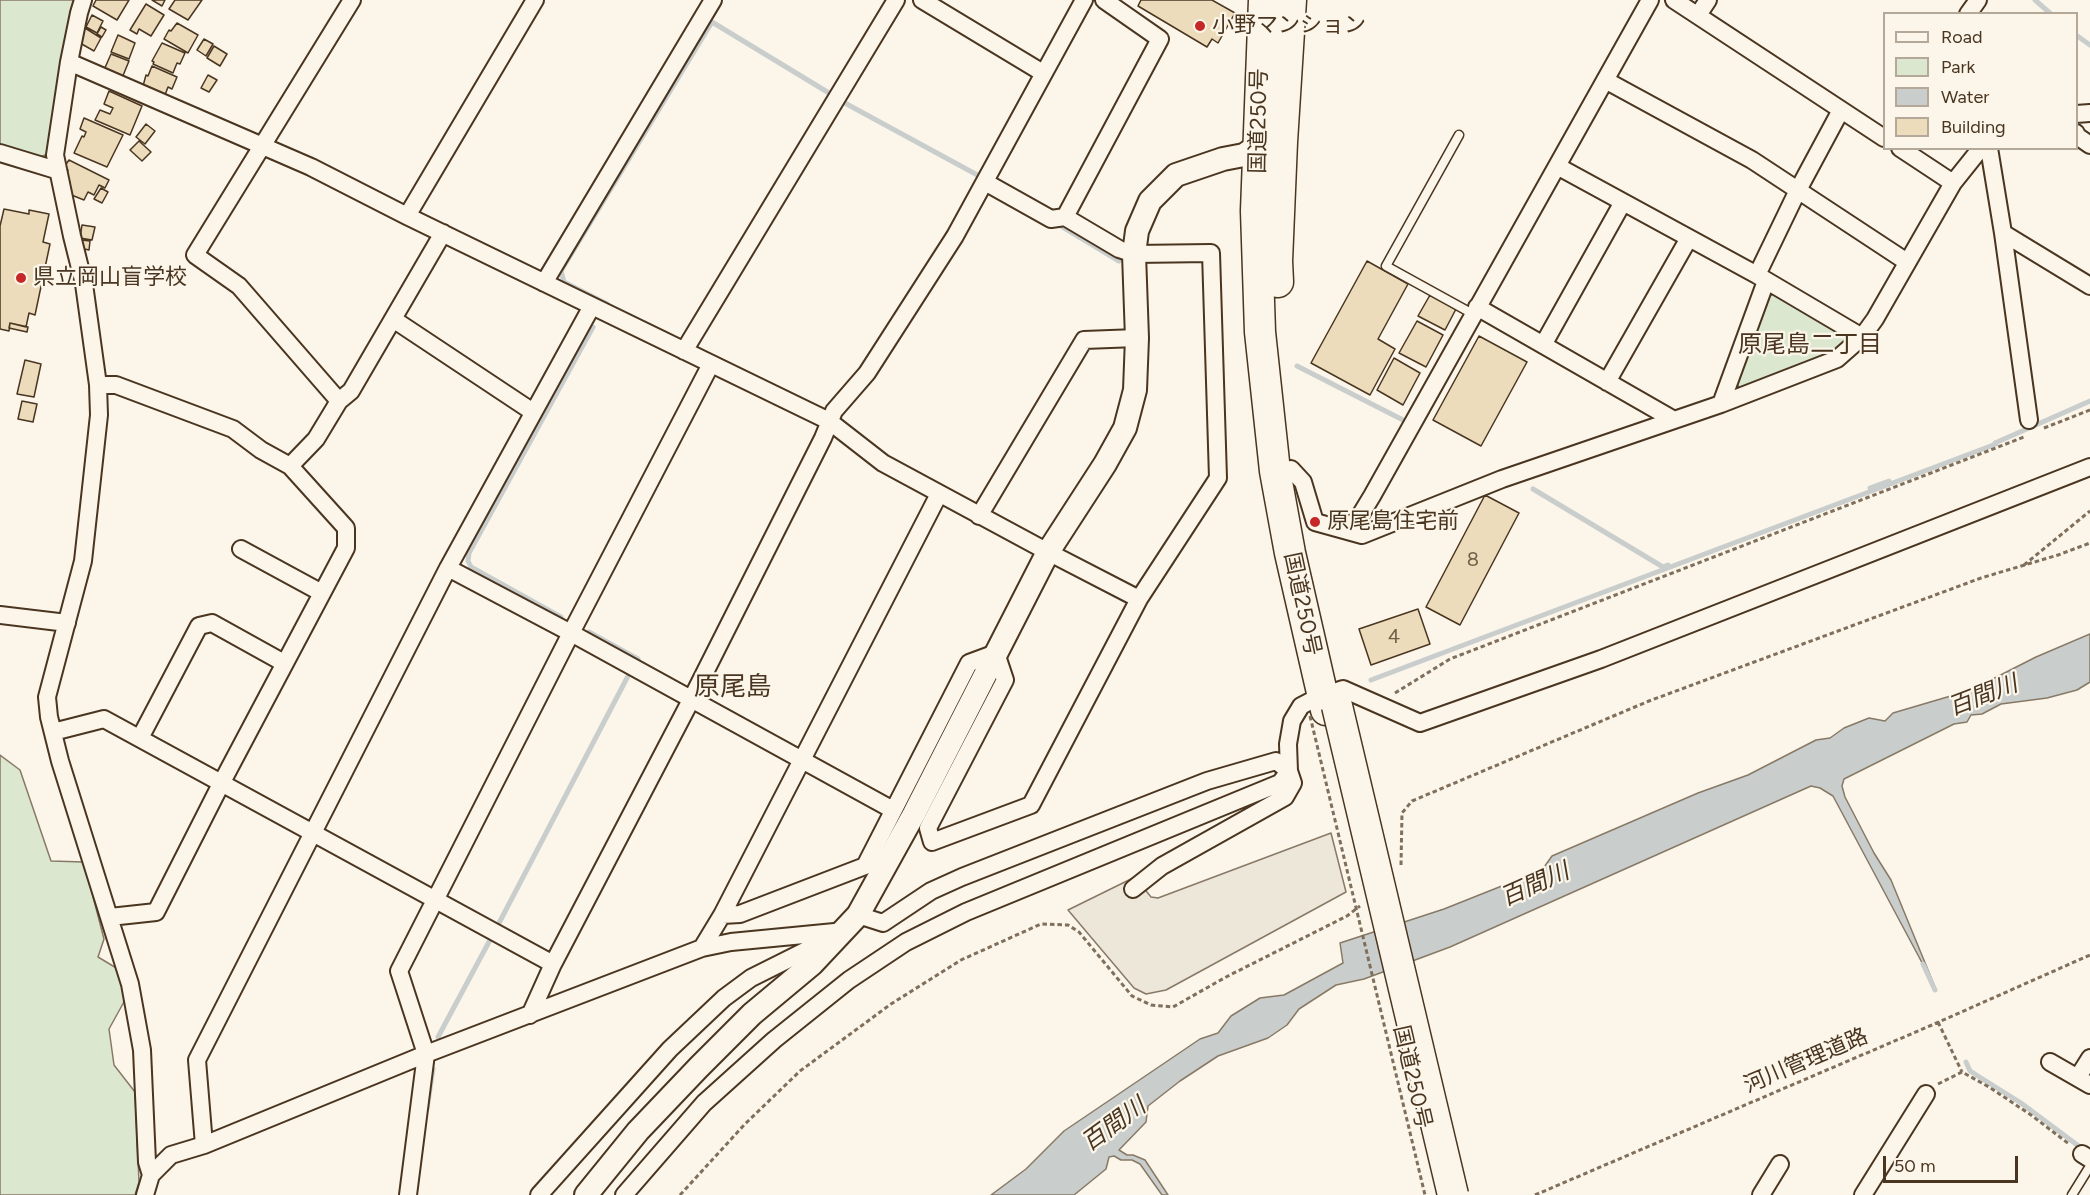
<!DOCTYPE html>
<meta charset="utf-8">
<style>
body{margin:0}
#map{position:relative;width:2090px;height:1195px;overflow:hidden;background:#fbf6e9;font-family:Figtree,sans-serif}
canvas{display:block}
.legend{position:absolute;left:1883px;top:12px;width:195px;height:138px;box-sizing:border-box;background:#fbf6e9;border:2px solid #b4a999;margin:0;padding:8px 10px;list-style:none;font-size:18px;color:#4a3520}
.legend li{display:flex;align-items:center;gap:12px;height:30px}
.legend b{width:30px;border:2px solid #b4a999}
.scale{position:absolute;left:1883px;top:1156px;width:135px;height:27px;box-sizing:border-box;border:3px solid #4a3520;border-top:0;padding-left:8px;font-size:18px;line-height:21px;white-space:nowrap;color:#4a3520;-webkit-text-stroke:4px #fbf6e9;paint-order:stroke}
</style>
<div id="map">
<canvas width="2090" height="1195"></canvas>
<ul class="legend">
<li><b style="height:8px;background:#fbf6e9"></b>Road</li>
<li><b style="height:16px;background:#dce7d0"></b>Park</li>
<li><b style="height:16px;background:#c9cecd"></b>Water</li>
<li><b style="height:16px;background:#ecdcbc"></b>Building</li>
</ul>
<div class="scale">50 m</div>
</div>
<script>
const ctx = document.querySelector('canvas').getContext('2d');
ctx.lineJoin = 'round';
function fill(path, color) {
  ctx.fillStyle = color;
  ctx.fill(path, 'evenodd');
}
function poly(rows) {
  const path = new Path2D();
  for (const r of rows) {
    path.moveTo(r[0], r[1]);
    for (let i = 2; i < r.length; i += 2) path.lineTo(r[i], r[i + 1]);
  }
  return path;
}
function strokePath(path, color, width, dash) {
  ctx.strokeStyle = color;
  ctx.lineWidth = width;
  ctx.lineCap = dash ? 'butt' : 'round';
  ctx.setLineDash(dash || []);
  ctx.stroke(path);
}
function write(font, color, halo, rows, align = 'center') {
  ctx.font = font + ' Figtree,"Noto Sans JP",sans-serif';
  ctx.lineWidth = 4.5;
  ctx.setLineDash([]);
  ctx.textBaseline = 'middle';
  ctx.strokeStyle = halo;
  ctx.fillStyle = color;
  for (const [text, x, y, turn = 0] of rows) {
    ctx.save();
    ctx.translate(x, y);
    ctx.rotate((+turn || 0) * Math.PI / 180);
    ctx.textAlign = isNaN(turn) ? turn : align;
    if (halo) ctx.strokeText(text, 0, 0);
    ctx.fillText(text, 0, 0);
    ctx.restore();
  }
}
const green = poly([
 [0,0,78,0,51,152,37,159,0,147,0,0],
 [1775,293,1852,338,1835,351,1740,389,1735,381,1766,298,1775,293],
 [0,755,20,770,51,861,84,862,104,939,98,957,118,969,125,1000,109,1029,114,1065,135,1092,139,1182,135,1195,0,1195,0,755]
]);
const parking = poly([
 [1331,833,1346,892,1166,990,1146,994,1134,988,1068,910,1135,877,1151,897,1158,898,1331,833]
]);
const water = poly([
 [2090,634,2090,682,2077,690,2047,698,2001,704,1982,714,1971,715,1967,722,1954,724,1844,779,1842,786,1845,797,1874,853,1891,880,1935,987,1833,796,1820,788,1811,786,1450,947,1364,979,1336,985,1299,1009,1287,1025,1268,1038,1218,1056,1180,1081,1148,1106,1146,1122,1119,1150,1127,1155,1133,1155,1145,1160,1168,1195,1162,1195,1140,1164,1132,1160,1121,1160,1114,1156,1109,1157,1106,1169,1074,1195,991,1195,1026,1169,1064,1131,1200,1039,1218,1033,1231,1016,1260,998,1284,995,1343,963,1340,943,1444,909,1542,870,1552,856,1698,793,1748,775,1816,740,1830,738,1844,728,1869,718,1885,721,1893,713,1971,690,2036,657,2090,634]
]);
const stream = poly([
 [2035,0,2051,14],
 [2076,35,2090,45],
 [843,102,981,177],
 [1061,226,1119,261],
 [606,306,607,304,564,282,561,271,712,22,829,93],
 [1297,366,1405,421],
 [1995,443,2090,401],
 [1870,488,1889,481],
 [1533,489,1663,567,1668,565],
 [561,617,471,567,468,561,469,553,593,327],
 [589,632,638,659,636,661],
 [1371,680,1996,444],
 [498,925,628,676],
 [1923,964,1935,990],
 [438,1037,490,940],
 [1966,1062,1970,1071,2021,1103,2084,1150],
 [427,1109,433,1069]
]);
const building = poly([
 [96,0,129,0,117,20,93,6,96,0],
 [152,0,165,0,162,6,152,0],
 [175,0,202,0,188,20,169,9,175,0],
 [1141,0,1212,0,1235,13,1218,43,1212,39,1207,47,1138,6,1141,0],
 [146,4,164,15,151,36,139,29,137,34,130,30,146,4],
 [92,15,103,21,97,33,86,27,92,15],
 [177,23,198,35,188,53,164,39,169,30,171,31,177,23],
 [101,27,106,30,102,37,97,34,101,27],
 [85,28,101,38,94,51,80,43,83,37,81,35,85,28],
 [118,35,135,43,129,59,111,52,118,35],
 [204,39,213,44,206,56,197,50,204,39],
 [162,43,185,53,180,64,177,63,173,73,153,64,154,62,152,61,162,43],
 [214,46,227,54,220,66,207,58,214,46],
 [111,54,129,61,122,78,104,70,111,54],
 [152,66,177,77,172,89,168,87,165,95,143,86,146,75,148,76,152,66],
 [208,75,217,80,209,92,201,88,208,75],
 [109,91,142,106,130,135,95,120,100,110,110,114,113,108,104,104,109,91],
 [84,118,123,135,107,167,74,153,82,136,84,137,86,132,80,129,84,118],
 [146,124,155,131,145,144,136,137,146,124],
 [139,141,151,152,142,161,130,150,139,141],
 [69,160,109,180,105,188,99,185,94,195,88,192,84,200,69,194,67,186,70,182,64,178,68,170,64,167,69,160],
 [101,188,108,192,102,203,94,199,101,188],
 [4,209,29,214,29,210,49,214,43,242,50,244,35,315,29,313,26,327,10,323,9,331,0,329,0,226,4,209],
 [82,225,95,227,92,240,80,238,82,225],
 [82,240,90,241,89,250,80,248,82,240],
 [1367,261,1408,284,1378,339,1395,349,1370,395,1311,363,1367,261],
 [1430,295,1456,309,1445,330,1418,316,1430,295],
 [1417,321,1443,335,1426,367,1399,353,1417,321],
 [10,323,28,327,27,332,9,328,10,323],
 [1479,336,1527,362,1481,446,1433,420,1479,336],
 [1394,358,1420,373,1403,405,1377,390,1394,358],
 [25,360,41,364,34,397,17,394,25,360],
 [22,401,37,404,33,422,18,419,22,401],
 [1485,495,1519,513,1460,625,1426,607,1485,495],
 [1418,609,1430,644,1371,665,1359,629,1418,609]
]);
const path = poly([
 [2044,428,2090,410],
 [2024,565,2090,511],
 [1395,693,1450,659,2024,437],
 [1401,865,1402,813,1412,801,1649,701,1981,578,2058,555,2090,543],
 [1938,1022,1962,1072],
 [1938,1084,1962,1072,1989,1087,2031,1115,2069,1144],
 [680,1195,745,1124,800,1071,891,1004,961,960,1041,924,1068,925,1079,932,1132,996,1151,1005,1173,1007,1226,977,1347,916,1360,906],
 [1535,1195,1932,1025,2090,955]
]);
const lane = poly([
 [1459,135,1386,266,1473,314],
 [2072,1195,2090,1166]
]);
const street = poly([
 [83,0,79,13,69,62,55,155,72,236,84,284,98,385,99,415,83,561,47,697,49,717,60,761,130,984,142,1050,147,1162,151,1175],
 [922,0,1043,73],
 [1674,0,1884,138],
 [1968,14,1978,0],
 [1698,15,1708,0],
 [69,62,311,167,407,216,829,421,883,463,1048,552,1139,599],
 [1605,80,1752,160,1907,262],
 [2076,114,2090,113],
 [2076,133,2077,136,2090,145],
 [1900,148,1953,183],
 [1989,148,2003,233,2029,420],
 [0,153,56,170],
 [1557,166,1757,275,1862,337],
 [985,182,1051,219,1065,217],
 [407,216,535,0],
 [2003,233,2090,286],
 [1757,275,1798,190,1841,110],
 [544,283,713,0],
 [1477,307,1674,420],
 [393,319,533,412],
 [1543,345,1623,202],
 [684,351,896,0],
 [1607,382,1689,238],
 [98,385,116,385,233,429,261,450,290,466,346,528,346,548,222,782,156,912,110,917],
 [339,401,239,286,195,255,352,0],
 [1721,404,1766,281],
 [290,466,316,439,339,401,351,391,443,233],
 [1291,469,1303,482,1315,522],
 [979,516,1084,340,1137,338],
 [1315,522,1362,535,1502,479,1721,404,1837,359,1862,337,1875,319,1953,183,1981,148],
 [1337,523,1355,524,1372,496,1650,0],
 [241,549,322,593],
 [448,568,571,633,893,810],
 [0,615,67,623],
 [1334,692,1343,689,1420,723,1601,659,2090,467],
 [53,732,104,719,553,964],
 [140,738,199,626,212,623,284,663],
 [1133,889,1162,866,1285,797,1293,783,1289,771,1288,744,1292,721,1301,706,1322,695],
 [722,915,740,914,865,866,969,663,996,653,1005,680,928,828,932,842,1031,805,1139,599,1218,478,1211,253,1134,254,1119,249,1065,217,1160,39,1104,0],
 [858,915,883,923,931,891,962,877,1207,781,1276,761,1289,771],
 [702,948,722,915,939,494],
 [530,1015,553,964,691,700,823,438,834,411,867,373,955,236,1084,0],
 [2050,1062,2090,1085],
 [2078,1077,2090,1058],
 [204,1145,197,1060,448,568,592,306],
 [2082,1154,2090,1159],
 [145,1195,151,1175,171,1155,204,1145,426,1054,702,948,731,942,845,931],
 [408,1195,426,1054,399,971,571,633,711,364],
 [539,1195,670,1049,724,998,751,978,833,937],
 [624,1195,704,1103,774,1040,849,980,906,942,966,912,1280,783,1289,771],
 [1761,1195,1780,1164],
 [1863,1195,1926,1094]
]);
const secondary = poly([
 [586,1195,638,1131,699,1067,752,1014,812,964,858,915,914,814,1048,552,1105,464,1125,428,1135,390,1137,338,1134,254,1137,231,1150,201,1176,175,1223,159,1244,155,1259,145]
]);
const highway = poly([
 [1264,0,1256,211,1260,332,1275,471,1290,553,1326,710],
 [1278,282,1277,261,1282,142,1291,0]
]);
const pathBridge = poly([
 [1310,716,1425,1195]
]);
const highwayBridge = poly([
 [1337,706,1453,1195]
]);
const markers = [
 [1200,26,6,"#c62828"],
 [21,278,6,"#c62828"],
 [1315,522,6,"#c62828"]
];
const numberNames = [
 ["8",1473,560],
 ["4",1394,637]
];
const poiNames = [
 ["小野マンション",1212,26],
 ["県立岡山盲学校",33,278],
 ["原尾島住宅前",1327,522]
];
const streetNames = [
 ["国道250号",1259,121,-89],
 ["国道250号",1302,604,78],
 ["河川管理道路",1806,1061,-23],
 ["国道250号",1412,1077,77]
];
const neighbourhoodNames = [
 ["原尾島二丁目",1810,345]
];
const waterNames = [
 ["百間川",1983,696,-21],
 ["百間川",1535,885,-24],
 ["百間川",1114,1125,-36]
];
const quarterNames = [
 ["原尾島",733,687]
];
fill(green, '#dce7d0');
strokePath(green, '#887966', 1.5);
fill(parking, '#ede7d9');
strokePath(parking, '#887966', 1.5);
fill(water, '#c9cecd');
strokePath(water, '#887966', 1.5);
strokePath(stream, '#c9cecd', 5);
fill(building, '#ecdcbc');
strokePath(building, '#4a3520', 1.5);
strokePath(lane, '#4a3520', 11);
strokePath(street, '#4a3520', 20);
strokePath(secondary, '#4a3520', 26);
strokePath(highway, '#4a3520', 33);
strokePath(path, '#7f6f5c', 3, [4.5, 3]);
strokePath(lane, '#fbf6e9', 8);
strokePath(street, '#fbf6e9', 16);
strokePath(secondary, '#fbf6e9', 22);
strokePath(highway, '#fbf6e9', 30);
strokePath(highwayBridge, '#4a3520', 33, []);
strokePath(pathBridge, '#7f6f5c', 3, [4.5, 3]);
strokePath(highwayBridge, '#fbf6e9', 30);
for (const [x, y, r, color] of markers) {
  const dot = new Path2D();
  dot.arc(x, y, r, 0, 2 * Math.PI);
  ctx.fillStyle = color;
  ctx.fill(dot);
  strokePath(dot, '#fbf6e9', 2);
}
write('20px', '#725f47', null, numberNames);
write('22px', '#4a3520', '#fbf6e9', poiNames, 'left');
write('22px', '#4a3520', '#fbf6e9', streetNames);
write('24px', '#4a3520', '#fbf6e9', neighbourhoodNames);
write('italic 24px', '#4a3520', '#fbf6e9', waterNames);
write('26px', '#4a3520', '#fbf6e9', quarterNames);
</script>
